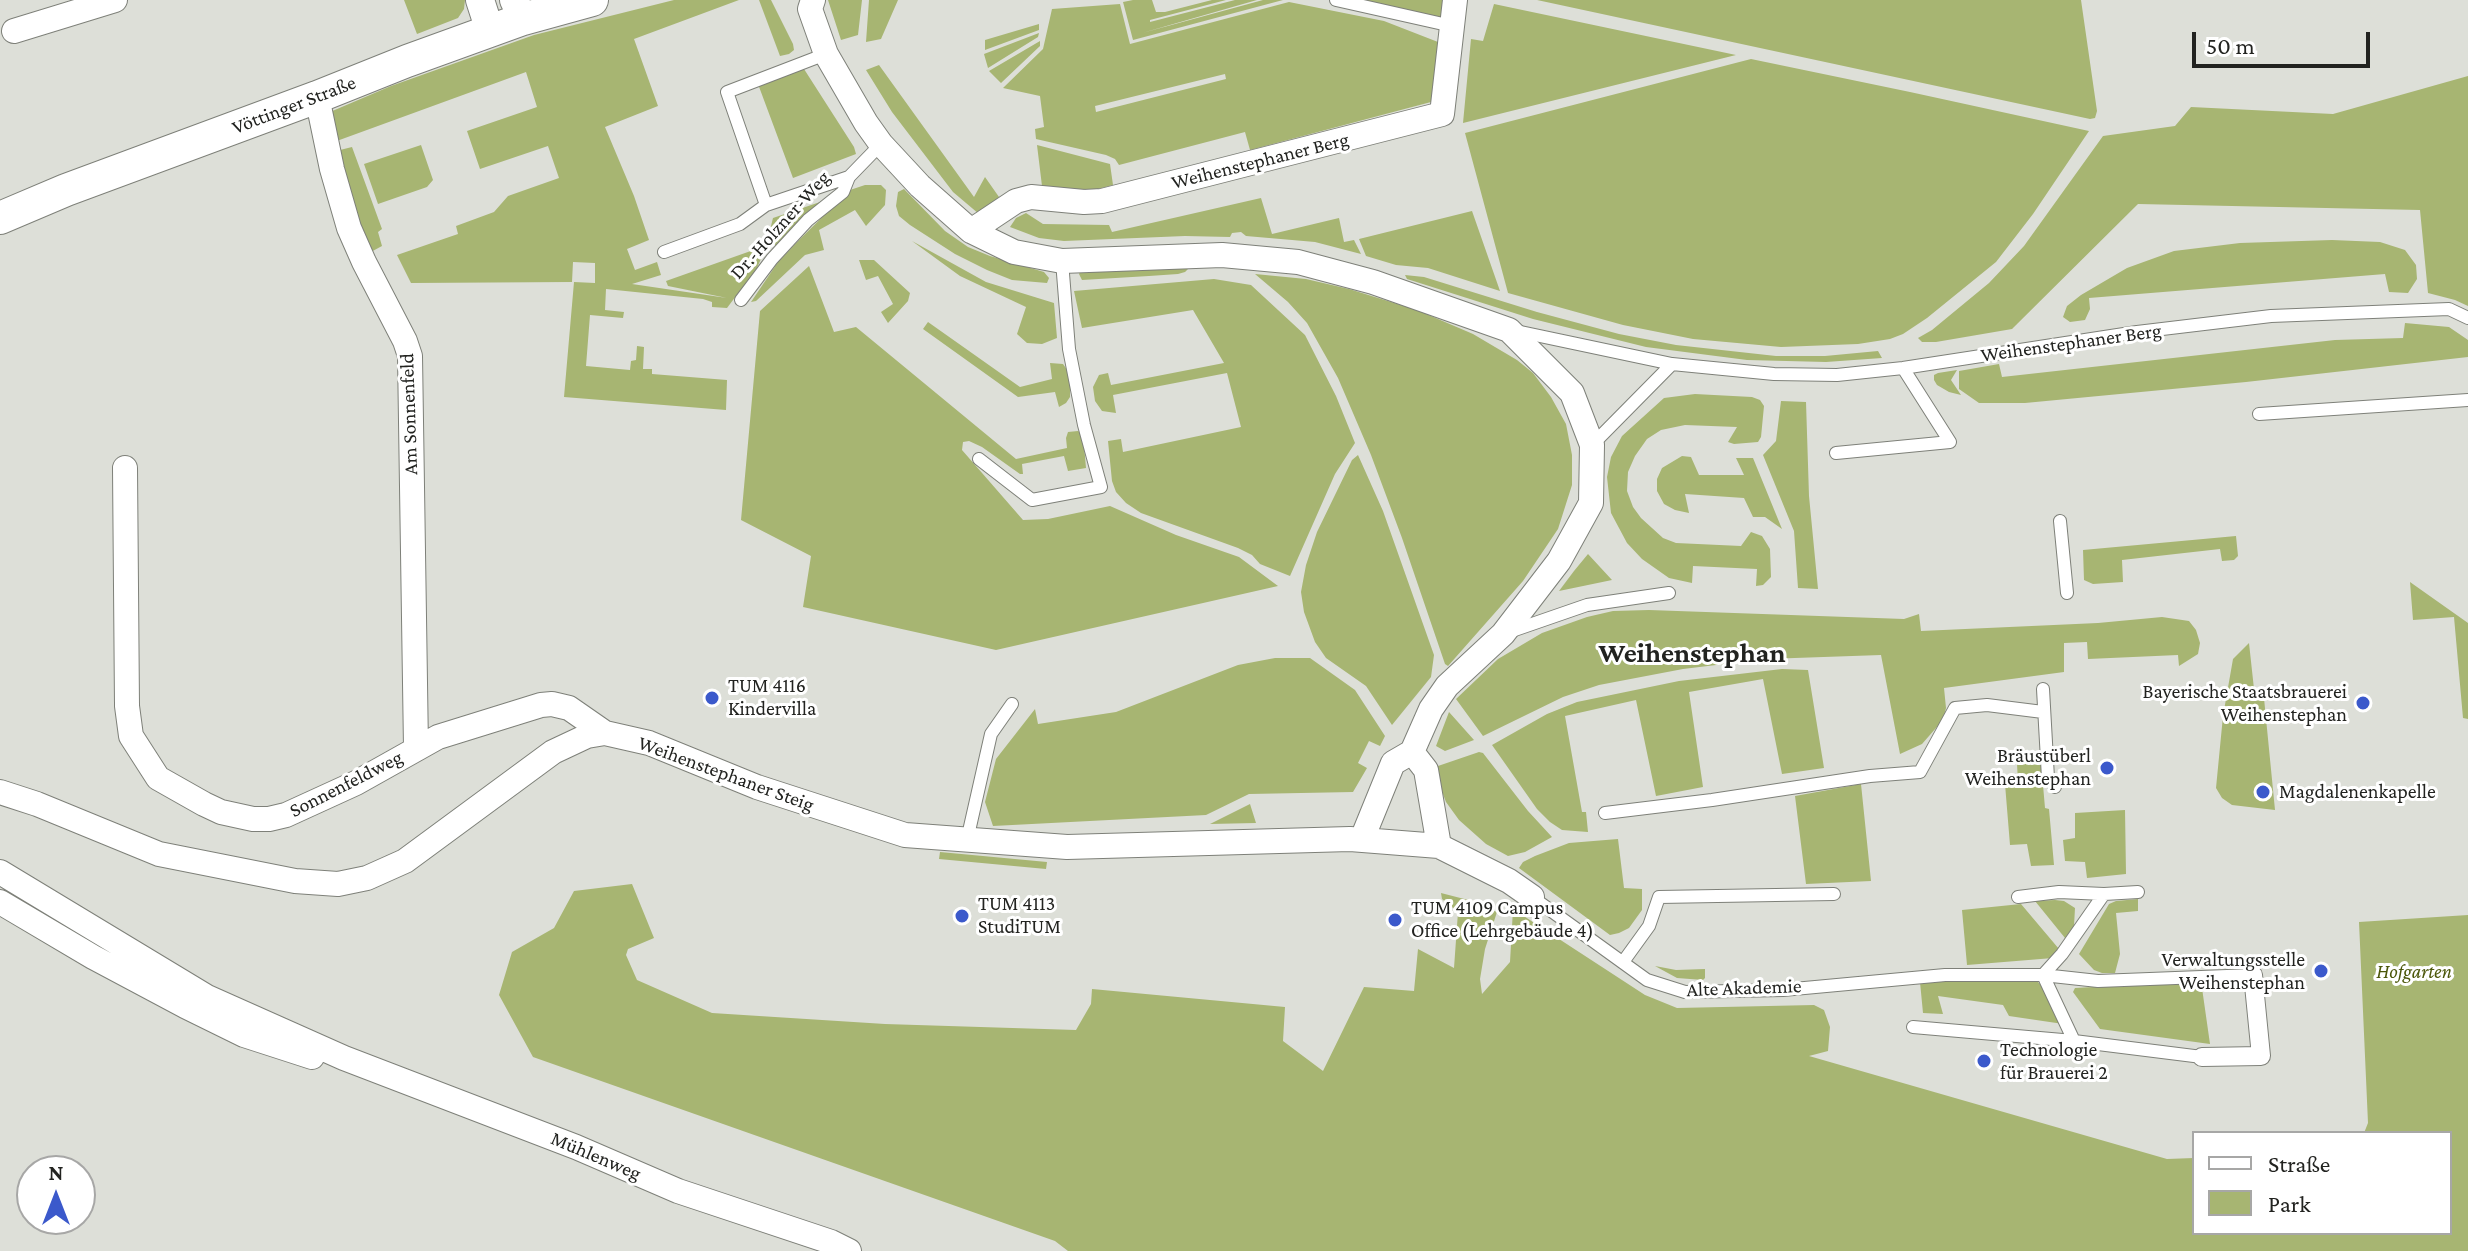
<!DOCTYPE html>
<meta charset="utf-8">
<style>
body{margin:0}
#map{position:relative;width:2468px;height:1251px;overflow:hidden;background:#dddfd8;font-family:"Crimson Pro",serif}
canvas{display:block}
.legend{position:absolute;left:2192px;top:1131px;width:260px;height:104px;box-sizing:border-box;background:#fff;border:2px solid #a7a7a6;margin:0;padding:10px 14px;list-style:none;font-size:24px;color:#222320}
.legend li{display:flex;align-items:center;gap:16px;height:40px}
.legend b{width:40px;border:2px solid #a7a7a6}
.north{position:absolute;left:16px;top:1155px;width:80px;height:80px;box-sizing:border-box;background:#fff;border:2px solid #a7a7a6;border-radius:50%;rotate:0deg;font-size:22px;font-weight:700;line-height:32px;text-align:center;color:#222320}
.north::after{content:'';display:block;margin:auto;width:28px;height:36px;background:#3b59cb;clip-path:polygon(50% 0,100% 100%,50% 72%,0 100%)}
.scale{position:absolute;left:2192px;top:32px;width:178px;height:36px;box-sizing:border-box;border:4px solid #222320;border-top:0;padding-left:10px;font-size:24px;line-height:28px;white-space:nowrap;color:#222320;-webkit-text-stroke:6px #fff;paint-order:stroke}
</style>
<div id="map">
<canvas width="2468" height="1251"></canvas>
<ul class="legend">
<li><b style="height:10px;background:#fff"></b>Straße</li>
<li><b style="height:22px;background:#a7b572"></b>Park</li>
</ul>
<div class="north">N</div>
<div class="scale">50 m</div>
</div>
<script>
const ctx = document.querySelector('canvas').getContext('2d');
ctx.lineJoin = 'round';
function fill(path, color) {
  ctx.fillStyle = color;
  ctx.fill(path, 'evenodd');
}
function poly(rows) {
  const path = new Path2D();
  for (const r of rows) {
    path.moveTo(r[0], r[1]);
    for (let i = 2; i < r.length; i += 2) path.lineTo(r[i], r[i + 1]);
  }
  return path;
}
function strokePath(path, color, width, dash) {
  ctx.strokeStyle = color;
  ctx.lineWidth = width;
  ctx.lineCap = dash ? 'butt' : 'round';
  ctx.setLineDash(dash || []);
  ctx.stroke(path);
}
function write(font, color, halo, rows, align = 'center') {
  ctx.font = font + ' "Crimson Pro",serif';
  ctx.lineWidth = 6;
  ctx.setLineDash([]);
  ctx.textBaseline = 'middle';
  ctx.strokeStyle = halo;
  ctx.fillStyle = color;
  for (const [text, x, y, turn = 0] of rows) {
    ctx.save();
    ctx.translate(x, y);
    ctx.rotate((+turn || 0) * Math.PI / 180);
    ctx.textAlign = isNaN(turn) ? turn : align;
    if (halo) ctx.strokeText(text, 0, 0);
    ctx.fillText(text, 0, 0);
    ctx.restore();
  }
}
const green = poly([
 [404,0,465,0,464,9,458,18,417,34],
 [674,0,739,0,634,39,658,106,605,127,634,196,649,240,627,249,635,270,657,262,661,275,632,284,727,298,668,286,666,281,762,247,763,254,757,268,727,308,712,307,712,302,703,299,606,289,605,310,624,312,623,318,590,315,586,366,630,370,631,361,636,360,637,346,644,347,643,369,652,369,652,374,727,380,726,410,564,397,574,282,595,283,595,263,573,262,572,282,411,283,397,255,458,234,456,226,494,212,508,196,559,178,548,146,480,169,467,131,537,107,526,72,334,142,330,112,391,86,534,35],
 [759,0,771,0,793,44,794,50,789,54,780,56],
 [828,0,862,0,858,35,841,40],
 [869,0,898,0,881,39,866,42],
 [1133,0,1152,0,1156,12,1165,12,1212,0,1226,0,1150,20,1150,22,1235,0,1257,0,1142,33,1263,0,1283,0,1133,40,1123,2],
 [1358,0,1448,0,1446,19],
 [1537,0,2081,0,2097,111,2095,118,2090,119],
 [1289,2,1384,21,1438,42,1431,102,1250,150,1245,132,1119,165,1115,159,1106,155,1036,139,1035,129,1044,127,1040,96,1003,88,1043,49,1052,9,1120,4,1130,44],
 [1225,74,1226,79,1096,112,1095,106],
 [1494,4,1736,55,1463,123,1471,39,1483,41],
 [1039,24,1039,30,985,50,985,40],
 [1039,33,1038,37,988,68,984,54],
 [1040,41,1040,46,1001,83,989,71],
 [1751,59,1910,92,2089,131,2033,214,1996,262,1927,318,1903,334,1890,339,1858,344,1781,347,1693,339,1623,325,1508,293,1465,133],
 [879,65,974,197,985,177,999,197,982,212,979,214,953,192,892,112,866,70],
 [804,69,854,147,856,154,793,178,758,84],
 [2468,76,2468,306,2455,300,2428,293,2420,210,2138,204,2012,329,1936,342,1922,342,1918,338,1932,330,1989,283,2024,246,2103,136,2175,126,2191,107,2333,114],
 [421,145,433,180,427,187,378,204,364,164],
 [1037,145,1110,164,1113,185,1090,191,1042,186],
 [352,147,382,229,378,232,382,246,369,253,336,151],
 [865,185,881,185,886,190,885,205,866,226,855,210,819,230,824,250,805,255,756,301,751,302,778,262,801,238,850,190],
 [904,189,945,231,968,247,990,256,1044,272,1049,278,1047,283,1012,280,987,270,955,254,910,225,899,216,896,206,898,192],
 [1261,198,1272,234,1339,218,1344,242,1354,240,1361,254,1315,242,1246,236,1241,232,1232,233,1230,237,1185,236,1064,241,1039,238,1010,227,1016,218,1026,213,1043,224,1109,225,1112,232],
 [826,200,776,248,770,230,773,218],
 [1472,211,1500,291,1428,268,1396,265,1366,256,1359,239],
 [2332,240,2380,242,2405,250,2416,265,2417,279,2408,293,2389,292,2385,274,2089,298,2090,309,2085,320,2070,322,2063,317,2067,306,2081,295,2127,268,2174,251,2240,243],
 [912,241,986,282,1054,303,1057,338,1042,344,1027,343,1017,334,1026,307,960,276],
 [859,260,874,260,910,293,908,301,888,323,881,312,893,304,878,276,866,280],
 [809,266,834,332,856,327,1016,459,1067,448,1066,438,1068,432,1078,431,1083,434,1086,468,1068,471,1064,456,1022,464,1023,474,1020,474,982,447,969,441,963,442,962,450,1023,520,1048,519,1110,506,1176,535,1239,557,1278,586,996,650,803,607,811,556,741,520,760,311],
 [1185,267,1188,269,1185,272,1178,274,1149,276,1082,280,1079,274,1081,270],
 [1255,274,1306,279,1349,289,1417,310,1473,334,1517,360,1533,373,1551,397,1566,424,1572,455,1572,485,1558,529,1523,581,1448,666,1445,664,1402,538,1371,455,1338,378,1307,323,1288,302],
 [1405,275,1424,277,1537,312,1619,334,1676,345,1776,356,1825,356,1878,351,1882,358,1826,362,1747,360,1646,347,1533,319,1407,279],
 [1214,279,1251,285,1305,335,1336,396,1355,443,1335,474,1290,576,1260,564,1252,555,1238,548,1141,513,1126,503,1116,492,1112,481,1108,441,1121,439,1123,452,1241,427,1227,373,1113,395,1116,413,1102,411,1095,401,1093,387,1099,375,1108,373,1111,385,1224,363,1193,310,1082,328,1074,291],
 [928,322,1020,387,1052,379,1050,363,1063,364,1070,374,1070,397,1066,403,1059,407,1055,392,1018,397,923,329],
 [2405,323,2449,327,2468,340,2468,357,2246,382,2025,403,1979,403,1959,389,1959,371,1999,364,2002,377,2335,340,2403,338],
 [1957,370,1951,380,1961,395,1949,392,1937,385,1934,380,1934,375,1938,373],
 [1695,394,1752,397,1760,400,1764,406,1761,437,1758,442,1734,444,1728,442,1737,427,1685,425,1661,430,1647,439,1635,456,1628,472,1627,491,1633,507,1641,518,1663,538,1676,543,1741,546,1751,532,1762,536,1770,549,1771,577,1763,585,1756,586,1757,569,1693,566,1692,583,1669,578,1642,559,1627,543,1611,513,1607,477,1611,457,1622,436,1664,398],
 [1781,401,1806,402,1809,496,1818,589,1798,588,1794,531,1763,455,1776,441],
 [1358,455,1383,511,1434,655,1431,677,1392,725,1366,686,1326,658,1315,642,1304,612,1301,592,1306,565,1317,532,1352,460],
 [1682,456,1691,457,1699,475,1744,475,1736,458,1753,458,1782,529,1765,517,1753,517,1744,498,1685,494,1689,513,1675,510,1664,504,1657,491,1657,479,1662,468],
 [2236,536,2238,556,2234,560,2222,561,2220,549,2122,560,2123,582,2093,584,2084,580,2083,550],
 [1588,554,1612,580,1559,591,1574,571],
 [2410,582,2468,623,2468,719,2463,718,2454,617,2413,620],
 [1649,610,1904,619,1919,614,1921,631,2098,623,2162,617,2189,621,2196,630,2200,643,2198,654,2179,666,2178,655,2088,659,2087,642,2064,643,2064,672,1944,688,1946,708,1943,720,1922,744,1900,754,1881,655,1766,659,1683,669,1599,685,1563,697,1483,736,1456,699,1498,659,1542,633,1587,617,1613,611],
 [2249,643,2254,689,2263,688,2275,810,2232,805,2222,798,2216,788,2223,716,2233,659],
 [1275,658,1310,658,1355,690,1385,736,1380,746,1369,741,1358,763,1367,768,1353,792,1249,794,1206,815,993,826,985,802,996,759,1035,709,1038,724,1116,712,1238,665],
 [1782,669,1808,670,1824,768,1782,774,1763,679,1689,692,1703,787,1656,796,1636,700,1565,716,1582,812,1586,812,1588,832,1562,830,1550,822,1537,809,1492,745,1547,714,1577,702,1679,681],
 [1449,712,1474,740,1445,751,1436,746],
 [1479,752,1483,753,1528,811,1552,837,1525,852,1508,856,1486,844,1459,820,1446,802,1438,781,1438,766],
 [2041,762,2045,808,2049,809,2054,865,2031,866,2027,844,2010,845,2005,784,2018,782,2017,764],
 [1861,784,1871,881,1806,884,1795,796],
 [1250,804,1256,823,1210,824],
 [2125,810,2126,874,2087,878,2085,862,2065,861,2063,840,2075,838,2075,813],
 [1618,839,1624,888,1642,889,1642,910,1629,928,1619,933,1610,935,1519,868,1523,862,1535,856,1569,843],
 [940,852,1047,862,1046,869,939,859],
 [632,884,654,938,628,949,626,955,637,980,712,1013,885,1024,1076,1030,1091,1004,1092,989,1285,1007,1283,1041,1323,1071,1364,987,1414,991,1418,949,1454,968,1458,912,1442,899,1441,893,1472,901,1497,912,1485,949,1480,979,1482,994,1510,962,1513,909,1645,995,1677,1008,1814,1005,1824,1010,1830,1027,1828,1051,1809,1056,2167,1159,2194,1158,2194,1233,2450,1233,2450,1133,2364,1133,2368,1123,2359,922,2468,915,2468,1251,1068,1251,1055,1241,533,1057,499,995,512,952,554,928,574,891],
 [2138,899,2138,911,2116,913,2120,954,2115,973,2102,973,2094,970,2079,954,2109,904,2116,901],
 [2055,900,2064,901,2075,908,2074,926,2065,938,2035,901],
 [2021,904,2059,949,2053,958,1967,965,1962,910],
 [1655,966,1676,970,1705,969,1705,978,1703,980,1677,978],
 [2032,975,2068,1017,2070,1025,2009,1016,2003,1005,1938,996,1943,1014,1923,1013,1920,982],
 [2201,981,2210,1044,2100,1029,2073,992,2075,988]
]);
const service = poly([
 [1336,0,1452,26],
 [826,54,727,92,766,205,849,177,881,144],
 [664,252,740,224,766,205],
 [741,300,772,259,808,220,843,192,849,177],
 [1516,331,1672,364,1774,374,1837,375,1903,368,2137,332,2271,316,2449,309,2468,318],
 [2259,414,2468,400],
 [1592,445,1672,364],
 [1836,453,1950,442,1903,368],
 [979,459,1032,500,1101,487,1084,425,1069,349,1062,261],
 [2060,521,2067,593],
 [1509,632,1587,605,1669,593],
 [2043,689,2048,778,2055,787],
 [1605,813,1712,800,1870,776,1920,772,1955,708,1987,705,2043,712],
 [967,840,991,734,1012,704],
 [2104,894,2138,892],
 [1532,897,1647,980,1685,992,1783,990,1945,975,2043,975,2098,981,2253,975],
 [2018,897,2059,892,2104,894,2062,954,2043,975,2074,1041,2202,1057],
 [1623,962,1649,926,1659,897,1834,894],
 [1913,1027,2074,1041]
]);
const pedestrian = poly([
 [2202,1057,2261,1056,2253,975]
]);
const minor = poly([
 [813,0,810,9,826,54,866,123,881,144,920,186,971,231,1014,252,1062,261,1222,255,1298,262,1373,282,1509,330,1572,393,1592,445,1591,503,1559,561,1503,634,1447,686,1431,709,1412,752,1393,763,1362,839],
 [14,31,115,0],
 [317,97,332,169,349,228,364,262,405,341,410,356,416,748],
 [971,231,1016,201,1031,197,1084,202,1102,201,1442,114,1455,0],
 [125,468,127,706,131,736,158,778,204,804,221,812,253,819,269,819,286,815,356,783,438,737,541,705,552,704,569,708,605,733],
 [1412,752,1426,770,1439,846],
 [0,792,37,804,159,854,295,881,338,884,367,878,405,861,553,752,587,736,605,733,649,743,757,787,905,835,1067,847,1350,839,1439,846,1509,881,1532,897],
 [0,872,207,997,344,1058,576,1147,678,1191,831,1242,849,1251],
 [0,902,93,957,185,1006,244,1035,312,1057]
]);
const tertiary = poly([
 [480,0,490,31],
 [514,0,523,19]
]);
const secondary = poly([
 [0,218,66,190,317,97,407,61,523,19,592,0]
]);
const markers = [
 [712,698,8,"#3b59cb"],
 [2363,703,8,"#3b59cb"],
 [2107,768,8,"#3b59cb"],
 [2263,792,8,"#3b59cb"],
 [962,916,8,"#3b59cb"],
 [1395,920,8,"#3b59cb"],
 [2321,971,8,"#3b59cb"],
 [1984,1061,8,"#3b59cb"]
];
const streetNames = [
 ["Vöttinger Straße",294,105,-21],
 ["Weihenstephaner Berg",1260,161,-14],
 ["Dr.-Holzner-Weg",780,225,-48],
 ["Weihenstephaner Berg",2071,343,-8],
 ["Am Sonnenfeld",409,414,-92],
 ["Weihenstephaner Steig",726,774,20],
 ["Sonnenfeldweg",346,784,-27],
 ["Alte Akademie",1744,988,-2],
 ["Mühlenweg",596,1156,23]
];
const poiNames = [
 ["TUM 4116",728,686],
 ["Kindervilla",728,709],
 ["Bayerische Staatsbrauerei",2347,692,"right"],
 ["Weihenstephan",2347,715,"right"],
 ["Bräustüberl",2091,756,"right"],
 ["Weihenstephan",2091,779,"right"],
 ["Magdalenenkapelle",2279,792],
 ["TUM 4113",978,904],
 ["StudiTUM",978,927],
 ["TUM 4109 Campus",1411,908],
 ["Office (Lehrgebäude 4)",1411,931],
 ["Verwaltungsstelle",2305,960,"right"],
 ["Weihenstephan",2305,983,"right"],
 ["Technologie",2000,1050],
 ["für Brauerei 2",2000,1073]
];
const parkNames = [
 ["Hofgarten",2414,972]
];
const districtNames = [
 ["Weihenstephan",1692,653]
];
fill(green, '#a7b572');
strokePath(service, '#7e8079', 14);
strokePath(pedestrian, '#7e8079', 20);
strokePath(minor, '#7e8079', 26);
strokePath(tertiary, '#7e8079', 30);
strokePath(secondary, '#7e8079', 34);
strokePath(service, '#fff', 12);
strokePath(pedestrian, '#fff', 18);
strokePath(minor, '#fff', 24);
strokePath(tertiary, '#fff', 28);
strokePath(secondary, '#fff', 32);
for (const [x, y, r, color] of markers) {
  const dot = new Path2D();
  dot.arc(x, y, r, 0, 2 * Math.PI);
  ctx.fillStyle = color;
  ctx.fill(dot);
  strokePath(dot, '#fff', 3);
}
write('20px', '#222320', '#fff', streetNames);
write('20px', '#222320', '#fff', poiNames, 'left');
write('italic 20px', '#4c570a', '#fff', parkNames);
write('bold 28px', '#222320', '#fff', districtNames);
</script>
